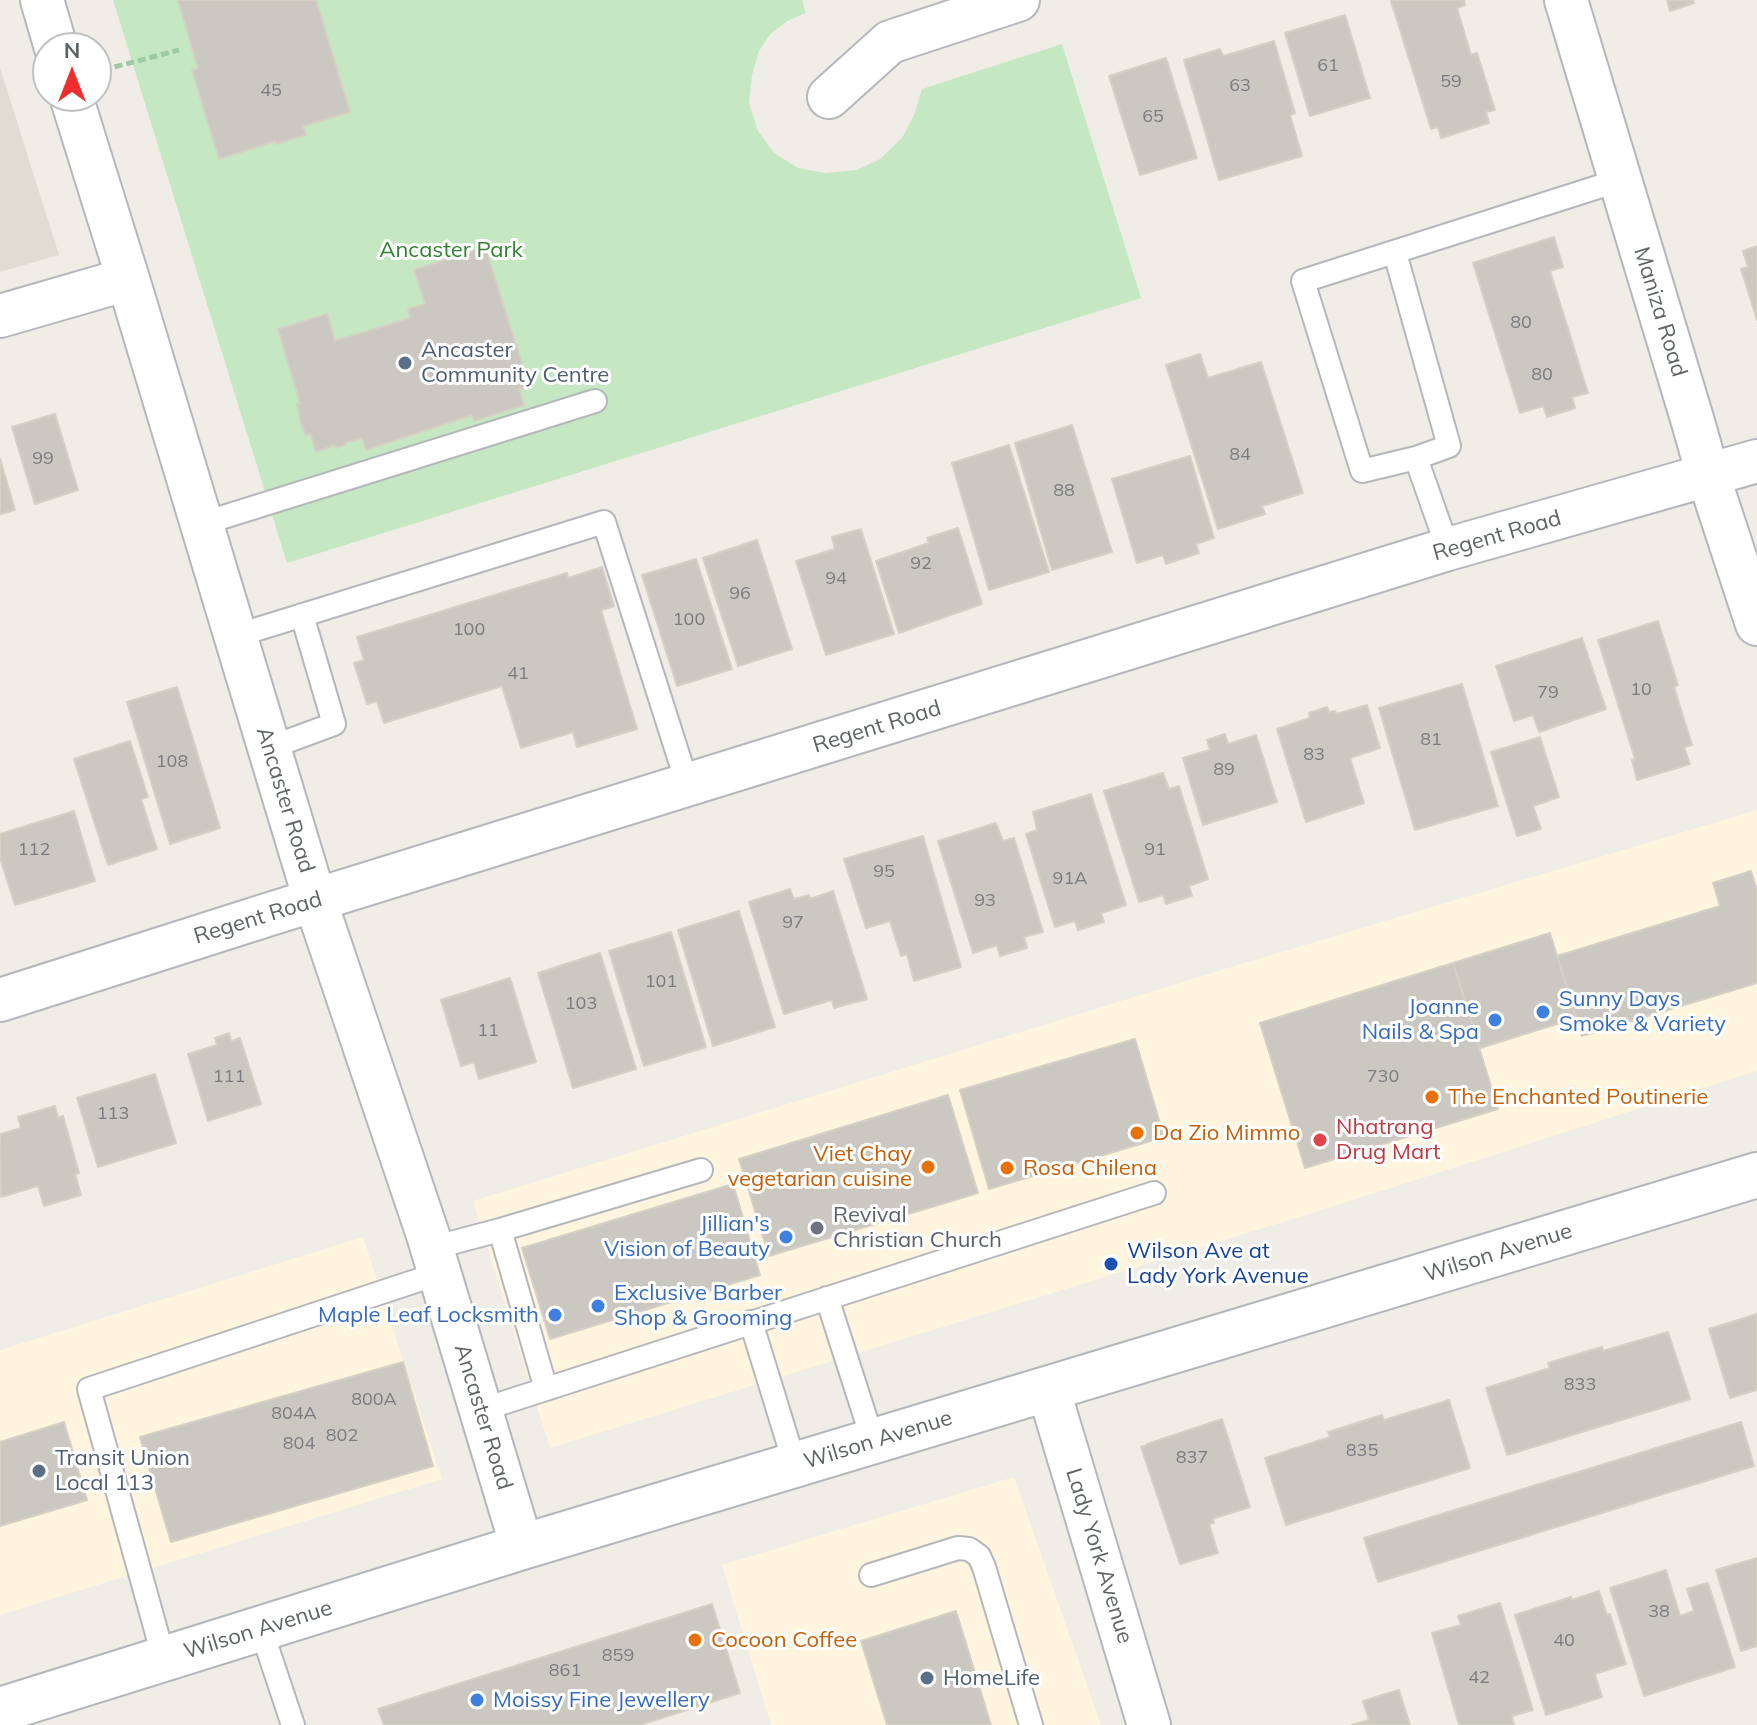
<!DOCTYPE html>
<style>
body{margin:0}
#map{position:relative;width:1757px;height:1725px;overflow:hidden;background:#f0ede6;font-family:Mulish,sans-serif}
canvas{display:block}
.north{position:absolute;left:32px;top:32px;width:80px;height:80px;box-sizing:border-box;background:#fff;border:2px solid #bfc1c2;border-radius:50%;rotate:0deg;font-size:22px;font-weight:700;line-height:32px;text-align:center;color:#5e6367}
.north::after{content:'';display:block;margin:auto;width:28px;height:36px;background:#ef2e2e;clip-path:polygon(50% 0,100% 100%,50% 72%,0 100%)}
</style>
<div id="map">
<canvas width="1757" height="1725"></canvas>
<div class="north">N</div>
</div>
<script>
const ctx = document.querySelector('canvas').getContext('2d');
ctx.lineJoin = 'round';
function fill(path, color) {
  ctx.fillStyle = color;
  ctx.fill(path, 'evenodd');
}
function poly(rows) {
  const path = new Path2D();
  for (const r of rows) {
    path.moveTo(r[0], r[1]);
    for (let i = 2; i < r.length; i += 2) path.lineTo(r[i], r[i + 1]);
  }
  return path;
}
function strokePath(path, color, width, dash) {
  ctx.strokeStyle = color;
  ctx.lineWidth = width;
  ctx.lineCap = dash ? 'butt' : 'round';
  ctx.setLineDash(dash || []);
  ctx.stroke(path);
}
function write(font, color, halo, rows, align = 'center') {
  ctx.font = font + ' Mulish,sans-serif';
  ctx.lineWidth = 6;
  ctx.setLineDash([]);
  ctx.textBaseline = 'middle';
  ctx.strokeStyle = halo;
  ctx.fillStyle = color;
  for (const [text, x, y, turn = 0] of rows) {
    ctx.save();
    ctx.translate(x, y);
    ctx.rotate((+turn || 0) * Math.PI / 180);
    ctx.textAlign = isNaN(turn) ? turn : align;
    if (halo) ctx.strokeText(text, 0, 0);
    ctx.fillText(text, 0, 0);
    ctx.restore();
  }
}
const commercial = poly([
 [1757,810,1757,1071,1309,1214,550,1448,473,1201,1228,968],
 [363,1237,442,1479,0,1615,0,1350],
 [1014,1477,1101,1725,771,1725,722,1565]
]);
const education = poly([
 [0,68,59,255,0,272]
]);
const green = poly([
 [113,0,802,0,806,13,789,20,771,33,759,51,752,75,749,103,758,131,774,153,798,168,825,173,857,170,880,159,902,138,914,115,922,89,1062,44,1141,298,287,563]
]);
const building = poly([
 [178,0,316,0,350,112,303,126,306,135,276,144,275,141,219,159,192,70,198,69,178,0],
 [1395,0,1464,0,1465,5,1457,8,1471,55,1477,53,1495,110,1486,112,1489,123,1441,138,1438,127,1431,129,1391,1,1395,0],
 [1667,0,1693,0,1694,3,1670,11,1667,0],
 [1345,15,1370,98,1310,116,1285,33,1345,15],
 [1274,41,1295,113,1290,115,1302,156,1219,180,1184,60,1220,49,1223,56,1274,41],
 [1166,58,1197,158,1140,175,1109,76,1166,58],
 [1554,237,1563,267,1550,271,1588,393,1572,397,1575,408,1547,417,1543,406,1520,413,1473,263,1554,237],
 [1757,246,1757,320,1741,269,1748,267,1743,251,1757,246],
 [485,247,529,386,519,389,524,405,474,421,472,415,366,450,362,438,344,443,345,445,336,448,335,445,316,452,310,433,306,435,301,425,297,404,300,403,278,329,327,314,335,341,410,318,408,309,425,304,414,270,485,247],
 [1200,354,1208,378,1261,362,1303,493,1262,506,1265,514,1218,529,1166,365,1200,354],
 [55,414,78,490,35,504,12,427,55,414],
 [1072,425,1112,552,1052,570,1015,443,1072,425],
 [1009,445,1049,572,989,590,952,463,1009,445],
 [1190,456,1214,538,1196,544,1199,553,1166,564,1163,555,1137,563,1112,479,1190,456],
 [0,459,15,510,0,514,0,459],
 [958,528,982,604,899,633,876,561,929,543,927,538,958,528],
 [861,529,894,634,826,655,796,561,835,549,832,537,861,529],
 [757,540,792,649,738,666,703,558,757,540],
 [696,559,732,669,677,686,642,575,696,559],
 [602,567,614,606,601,610,637,729,577,747,573,732,521,748,502,686,384,723,377,701,367,704,354,663,364,660,357,637,567,573,568,578,602,567],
 [1658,621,1678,685,1674,687,1692,745,1684,747,1690,764,1637,780,1632,760,1635,759,1598,640,1658,621],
 [1582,638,1606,709,1539,732,1533,715,1514,721,1496,666,1582,638],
 [1462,684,1498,806,1415,830,1379,708,1462,684],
 [177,687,220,828,170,844,127,702,177,687],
 [1367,705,1380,748,1350,758,1364,803,1306,822,1277,729,1310,718,1309,713,1327,707,1329,712,1335,711,1336,714,1367,705],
 [1225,734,1228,744,1256,735,1277,802,1203,825,1183,758,1210,750,1207,740,1225,734],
 [1540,737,1559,797,1533,806,1541,829,1517,836,1491,752,1540,737],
 [130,741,148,797,141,799,157,849,108,865,74,759,130,741],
 [1163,773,1169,789,1179,786,1208,879,1189,886,1192,896,1166,904,1163,895,1139,902,1104,791,1163,773],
 [1091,794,1126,905,1101,913,1104,922,1078,930,1075,921,1055,927,1026,834,1037,830,1033,812,1091,794],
 [74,811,95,881,15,905,0,858,0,834,74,811],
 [996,823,1003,841,1014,838,1043,932,1024,937,1027,948,1000,956,997,945,973,953,938,841,996,823],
 [923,836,961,967,914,981,907,954,901,956,890,921,866,928,844,859,923,836],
 [1751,871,1757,890,1757,983,1582,1036,1557,956,1720,906,1713,883,1751,871],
 [790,889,794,899,809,895,810,899,833,891,867,999,834,1008,832,1000,784,1014,749,902,790,889],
 [739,911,775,1027,713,1046,678,930,739,911],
 [671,932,706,1047,644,1066,609,951,671,932],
 [1550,933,1576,1018,1480,1048,1453,963,1550,933],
 [600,953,636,1069,573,1088,538,973,600,953],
 [1453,963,1498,1109,1305,1168,1260,1023,1453,963],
 [510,978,536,1062,479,1079,474,1062,461,1066,441,1000,510,978],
 [229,1033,231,1041,240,1038,261,1104,208,1121,188,1054,217,1045,215,1038,229,1033],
 [1135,1039,1164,1137,989,1189,960,1090,1135,1039],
 [155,1074,176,1143,98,1167,77,1098,155,1074],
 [948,1095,978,1193,769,1256,739,1159,948,1095],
 [55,1106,58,1118,63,1116,79,1173,75,1174,81,1195,44,1206,38,1186,1,1197,0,1134,21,1128,18,1117,55,1106],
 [733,1184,760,1275,550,1339,522,1248,733,1184],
 [1757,1314,1757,1390,1730,1398,1709,1329,1757,1314],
 [1668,1332,1690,1399,1507,1455,1486,1388,1550,1368,1548,1363,1602,1347,1603,1351,1668,1332],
 [403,1362,433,1466,171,1542,140,1437,403,1362],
 [1449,1400,1470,1468,1286,1525,1265,1458,1330,1437,1328,1432,1382,1415,1384,1420,1449,1400],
 [1222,1419,1250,1507,1212,1519,1214,1523,1209,1524,1218,1553,1180,1564,1141,1447,1147,1445,1147,1444,1222,1419],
 [64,1422,87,1500,0,1526,0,1442,64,1422],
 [1741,1422,1754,1466,1378,1582,1364,1538,1741,1422],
 [1757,1558,1757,1646,1741,1651,1716,1570,1757,1558],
 [1666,1570,1680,1616,1694,1611,1687,1589,1708,1583,1735,1667,1644,1696,1610,1588,1666,1570],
 [1599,1591,1607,1615,1610,1614,1626,1664,1595,1674,1602,1697,1546,1715,1515,1615,1571,1597,1572,1600,1599,1591],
 [1500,1603,1533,1710,1512,1716,1514,1725,1459,1725,1432,1633,1461,1625,1458,1616,1500,1603],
 [712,1604,740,1693,640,1725,384,1725,378,1709,712,1604],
 [956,1611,991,1725,887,1725,861,1641,956,1611],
 [1399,1690,1410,1725,1352,1725,1369,1720,1363,1701,1399,1690]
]);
const path = poly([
 [103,70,179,50]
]);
const service = poly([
 [1395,253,1449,446,1416,458,1362,471,1303,281,1620,180],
 [1416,458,1448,549],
 [201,524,595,401],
 [235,636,604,522,688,786],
 [269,748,334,724,302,615],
 [500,1230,701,1170],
 [432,1248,500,1230,546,1389],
 [827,1298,873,1441],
 [751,1322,795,1465],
 [481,1410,1154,1193],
 [871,1575,958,1548,969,1549,979,1556,984,1567,1031,1725],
 [261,1629,293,1725],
 [164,1659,89,1389,440,1273]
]);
const minor = poly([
 [42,0,56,48],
 [1566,0,1693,422,1708,475,1757,624],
 [71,96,128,279,315,900,428,1235,522,1547],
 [829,97,890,42,1018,0],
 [0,316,128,279],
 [0,1000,270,914,1448,549,1757,461],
 [1048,1388,1149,1725]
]);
const secondary = poly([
 [0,1710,522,1547,1757,1175]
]);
const markers = [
 [405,363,8,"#5c6f8a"],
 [1543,1012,8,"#3f7fe0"],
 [1495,1020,8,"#3f7fe0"],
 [1432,1097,8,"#e8710a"],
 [1137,1133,8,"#e8710a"],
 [1320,1140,8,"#e0444e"],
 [928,1167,8,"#e8710a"],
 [1007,1168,8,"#e8710a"],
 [817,1228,8,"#6b7280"],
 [786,1237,8,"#3f7fe0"],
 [1111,1264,8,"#1a4fb4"],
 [598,1306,8,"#3f7fe0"],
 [555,1315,8,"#3f7fe0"],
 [39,1471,8,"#5c6f8a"],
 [695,1640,8,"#e8710a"],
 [927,1678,8,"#5c6f8a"],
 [477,1700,8,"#3f7fe0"]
];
const numberNames = [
 ["61",1328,66],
 ["59",1451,82],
 ["63",1240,86],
 ["45",271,91],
 ["65",1153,117],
 ["80",1521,323],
 ["80",1542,375],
 ["84",1240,455],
 ["99",43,459],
 ["88",1064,491],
 ["92",921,564],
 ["94",836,579],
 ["96",740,594],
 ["100",689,620],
 ["100",469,630],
 ["41",518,674],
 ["10",1641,690],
 ["79",1548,693],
 ["81",1431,740],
 ["83",1314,755],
 ["108",172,762],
 ["89",1224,770],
 ["112",34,850],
 ["91",1155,850],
 ["95",884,872],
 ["91A",1070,879],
 ["93",985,901],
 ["97",793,923],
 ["101",661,982],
 ["103",581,1004],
 ["11",488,1031],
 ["111",229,1077],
 ["730",1383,1077],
 ["113",113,1114],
 ["833",1580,1385],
 ["800A",374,1400],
 ["804A",294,1414],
 ["802",342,1436],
 ["804",299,1444],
 ["835",1362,1451],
 ["837",1192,1458],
 ["38",1659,1612],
 ["40",1564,1641],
 ["859",618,1656],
 ["861",565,1671],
 ["42",1479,1678]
];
const parkNames = [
 ["Ancaster Park",451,250]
];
const streetNames = [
 ["Maniza Road",1660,312,73],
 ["Regent Road",1497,536,-16],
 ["Regent Road",877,727,-17],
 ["Ancaster Road",285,800,73],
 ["Regent Road",258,918,-17],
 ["Wilson Avenue",1498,1253,-17],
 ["Ancaster Road",483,1417,73],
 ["Wilson Avenue",878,1440,-17],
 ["Lady York Avenue",1099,1556,73],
 ["Wilson Avenue",258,1630,-17]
];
const serviceNames = [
 ["Ancaster",421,350],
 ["Community Centre",421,375],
 ["Transit Union",55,1458],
 ["Local 113",55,1483],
 ["HomeLife",943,1678]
];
const shopNames = [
 ["Sunny Days",1559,999],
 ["Smoke & Variety",1559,1024],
 ["Joanne",1479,1007,"right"],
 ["Nails & Spa",1479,1032,"right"],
 ["Jillian's",770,1224,"right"],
 ["Vision of Beauty",770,1249,"right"],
 ["Exclusive Barber",614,1293],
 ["Shop & Grooming",614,1318],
 ["Maple Leaf Locksmith",539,1315,"right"],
 ["Moissy Fine Jewellery",493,1700]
];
const foodNames = [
 ["The Enchanted Poutinerie",1448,1097],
 ["Da Zio Mimmo",1153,1133],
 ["Viet Chay",912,1154,"right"],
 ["vegetarian cuisine",912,1179,"right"],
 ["Rosa Chilena",1023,1168],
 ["Cocoon Coffee",711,1640]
];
const healthNames = [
 ["Nhatrang",1336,1127],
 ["Drug Mart",1336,1152]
];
const worshipNames = [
 ["Revival",833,1215],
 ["Christian Church",833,1240]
];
const transitNames = [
 ["Wilson Ave at",1127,1251],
 ["Lady York Avenue",1127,1276]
];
fill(commercial, '#fff4dd');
fill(education, '#e0dcd4');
fill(green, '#c5e8c2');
fill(building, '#cbc8c2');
strokePath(building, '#d5cfc4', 2);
strokePath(service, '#b4b7bb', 26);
strokePath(minor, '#b4b7bb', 46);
strokePath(secondary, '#b2b7bb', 48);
strokePath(path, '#9bcaa5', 5, [8, 4]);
strokePath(service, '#fff', 22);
strokePath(minor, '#fff', 42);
strokePath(secondary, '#fff', 44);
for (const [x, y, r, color] of markers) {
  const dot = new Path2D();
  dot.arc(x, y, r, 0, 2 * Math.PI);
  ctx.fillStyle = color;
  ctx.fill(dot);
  strokePath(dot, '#fff', 3);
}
write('18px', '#797c7e', null, numberNames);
write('22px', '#338231', '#fff', parkNames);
write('22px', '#5e6367', '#fff', streetNames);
write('22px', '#4e5e75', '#fff', serviceNames, 'left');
write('22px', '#366cbe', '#fff', shopNames, 'left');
write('22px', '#c56008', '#fff', foodNames, 'left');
write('22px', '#be3a42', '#fff', healthNames, 'left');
write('22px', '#5b616d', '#fff', worshipNames, 'left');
write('22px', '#164399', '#fff', transitNames, 'left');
</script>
